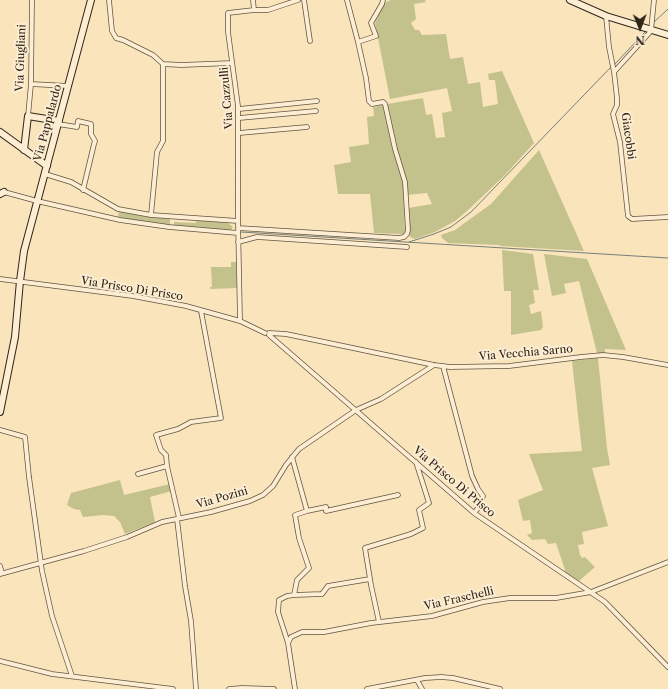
<!DOCTYPE html>
<style>
body{margin:0}
#map{position:relative;width:668px;height:689px;overflow:hidden;background:#fae4bc;font-family:"Libre Caslon Text",serif}
canvas{display:block}
.north{position:absolute;left:620px;top:8px;width:40px;height:40px;-webkit-text-stroke:3px #fcedd3;paint-order:stroke;rotate:179deg;font-size:11px;font-weight:700;line-height:16px;text-align:center;color:#2e2519}
.north::after{content:'';display:block;margin:auto;width:14px;height:18px;background:#2e2519;clip-path:polygon(50% 0,100% 100%,50% 72%,0 100%)}
</style>
<div id="map">
<canvas width="668" height="689"></canvas>
<div class="north">N</div>
</div>
<script>
const ctx = document.querySelector('canvas').getContext('2d');
ctx.lineJoin = 'round';
function fill(path, color) {
  ctx.fillStyle = color;
  ctx.fill(path, 'evenodd');
}
function poly(rows) {
  const path = new Path2D();
  for (const r of rows) {
    path.moveTo(r[0], r[1]);
    for (let i = 2; i < r.length; i += 2) path.lineTo(r[i], r[i + 1]);
  }
  return path;
}
function strokePath(path, color, width, dash) {
  ctx.strokeStyle = color;
  ctx.lineWidth = width;
  ctx.lineCap = dash ? 'butt' : 'round';
  ctx.setLineDash(dash || []);
  ctx.stroke(path);
}
function write(font, color, halo, rows, align = 'center') {
  ctx.font = font + ' "Libre Caslon Text",serif';
  ctx.lineWidth = 4;
  ctx.setLineDash([]);
  ctx.textBaseline = 'middle';
  ctx.strokeStyle = halo;
  ctx.fillStyle = color;
  for (const [text, x, y, turn = 0] of rows) {
    ctx.save();
    ctx.translate(x, y);
    ctx.rotate((+turn || 0) * Math.PI / 180);
    ctx.textAlign = isNaN(turn) ? turn : align;
    if (halo) ctx.strokeText(text, 0, 0);
    ctx.fillText(text, 0, 0);
    ctx.restore();
  }
}
const green = poly([
 [391,0,425,0,426,2,414,4,416,19,411,23,415,30,419,30,422,35,446,34,450,59,463,57,468,84,480,82,483,107,498,104,495,80,489,80,488,74,502,71,534,143,504,176,467,211,455,221,435,232,415,239,410,237,409,208,432,204,427,193,407,195,387,104,423,98,426,115,432,114,436,138,445,137,442,113,452,111,447,88,390,99,375,23,384,3],
 [384,105,403,185,405,233,403,234,374,233,370,194,338,194,334,165,351,162,349,147,369,144,367,117,374,116,373,107],
 [539,150,584,251,500,246,499,245,448,243,442,238,441,235,455,230,491,204],
 [119,211,142,216,170,219,170,225,132,220,118,217],
 [198,220,228,223,233,227,231,230,174,226,174,222,195,223],
 [502,250,533,254,539,290,533,290,535,303,529,305,531,314,541,311,543,327,541,330,511,335,511,291,504,291],
 [544,254,587,259,626,350,605,349,605,353,597,353,579,281,564,284,566,293,552,296],
 [231,262,236,262,237,288,210,289,210,287,212,287,211,267,231,267],
 [598,358,607,448,610,465,592,468,608,526,582,532,584,544,578,545,580,555,582,558,585,557,595,567,578,582,564,572,565,570,556,543,548,544,545,539,532,540,527,535,532,533,530,520,523,521,518,500,543,490,529,454,582,451,572,361],
 [120,480,124,495,170,484,172,491,150,497,155,522,125,534,120,522,114,516,103,515,83,517,80,510,74,509,67,505,71,493]
]);
const stream = poly([
 [653,23,668,9],
 [614,65,645,32],
 [241,232,668,258],
 [409,242,434,234,451,227,471,212,611,67]
]);
const street = poly([
 [109,0,112,31,116,38,123,40,153,55,163,64,181,65,232,63],
 [253,0,254,10],
 [304,0,310,41],
 [347,0,358,42,376,36,371,23,382,4,383,0],
 [654,0,651,31,614,72,617,98,617,105,613,114,620,142,628,216,632,219,668,217],
 [606,16,609,47,614,72],
 [31,84,68,86],
 [239,109,317,101],
 [28,116,31,84,32,0],
 [239,118,316,111],
 [58,124,77,127,78,121,91,124,91,134,95,141,94,144,83,190],
 [239,133,307,127],
 [45,174,71,182,118,209,151,215,238,221],
 [4,192,37,201,120,220,169,227,238,233],
 [151,215,157,152,163,141,163,64],
 [238,228,399,238,404,237,407,234,408,230,405,182,395,149,385,104,383,102,372,104,369,101,366,78,358,42],
 [238,242,257,237,407,247],
 [0,279,133,296,186,306,240,321,265,333],
 [240,321,238,221,238,106,228,32,228,13,254,10,268,10,298,0],
 [269,333,286,334,434,365,450,367,509,366,581,357,603,355,623,357,668,365],
 [269,335,474,513,605,602,668,667],
 [443,366,472,476,478,489,483,496,479,507,474,513],
 [0,430,25,437,29,477,42,571,52,616,72,676],
 [292,457,307,511,295,515,299,538,309,568,297,580,294,595,287,596,279,600,278,612,288,643,295,689],
 [167,466,166,455,161,450,156,435,178,429,191,422,221,418,201,311],
 [138,474,167,466,179,518],
 [307,511,326,507,326,511,398,495],
 [177,519,185,586,191,621,196,689],
 [0,566,2,573],
 [0,574,84,551,127,537,162,522,211,512,250,501,263,495,273,486,286,465,299,449,356,410,381,399,434,365],
 [294,595,322,594,328,586,370,579],
 [379,622,371,585,365,548,411,534,423,528,419,510,429,503,416,462],
 [288,643,291,637,302,632,324,632,371,623,432,616,483,602,510,598,556,598,591,592,668,562],
 [0,661,52,674,173,689],
 [417,680,422,689],
 [229,689,242,688,274,689],
 [367,689,425,678,441,677,453,678,500,689]
]);
const secondary = poly([
 [570,0,606,16,668,35],
 [0,132,47,166],
 [24,150,28,116,59,121],
 [0,194,4,192],
 [0,412,15,337,20,281,24,251,91,0]
]);
const streetNames = [
 ["Via Giugliani",21,58,-88],
 ["Via Cazzulli",227,98,-95],
 ["Via Pappalardo",48,123,-75],
 ["Giacobbi",628,136,82],
 ["Via Prisco Di Prisco",132,289,9],
 ["Via Vecchia Sarno",526,353,-5],
 ["Via Prisco Di Prisco",454,482,40],
 ["Via Pozini",222,498,-16],
 ["Via Fraschelli",459,599,-13]
];
fill(green, '#c3c28d');
strokePath(stream, '#757f7b', 1);
strokePath(street, '#615542', 5.5);
strokePath(secondary, '#2e2519', 8);
strokePath(street, '#fcedd3', 4);
strokePath(secondary, '#fcedd3', 6);
write('11px', '#2e2519', '#fcedd3', streetNames);
</script>
